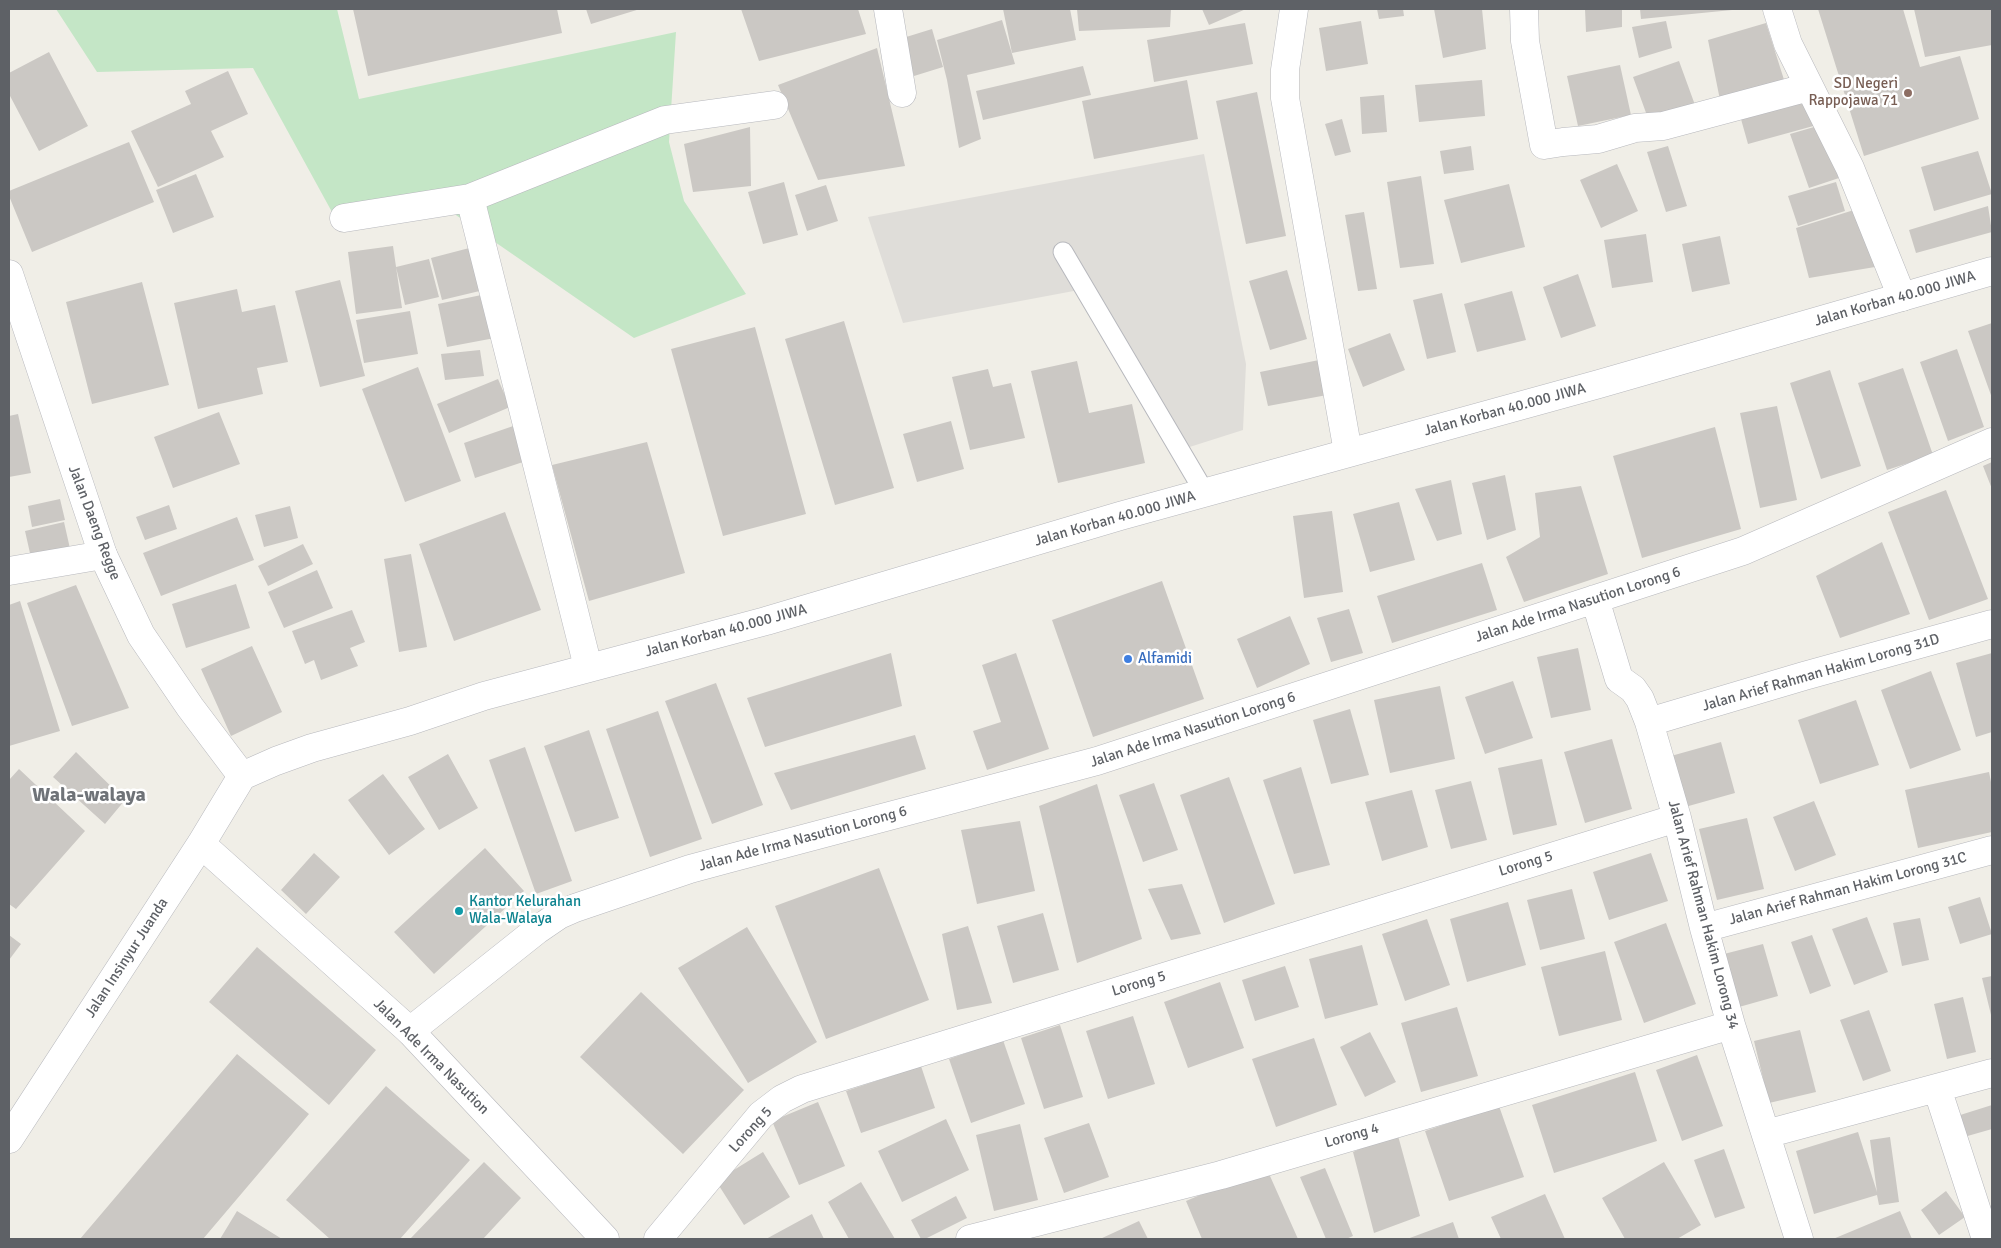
<!DOCTYPE html>
<style>
body{margin:0}
#map{position:relative;width:2001px;height:1248px;overflow:hidden;background:#f0eee7;font-family:Signika,sans-serif}
canvas{display:block}
.frame{position:absolute;inset:0;border:10px solid #5e6166;pointer-events:none}
</style>
<div id="map">
<canvas width="2001" height="1248"></canvas>
<div class="frame"></div>
</div>
<script>
const ctx = document.querySelector('canvas').getContext('2d');
ctx.lineJoin = 'round';
function fill(path, color) {
  ctx.fillStyle = color;
  ctx.fill(path, 'evenodd');
}
function poly(rows) {
  const path = new Path2D();
  for (const r of rows) {
    path.moveTo(r[0], r[1]);
    for (let i = 2; i < r.length; i += 2) path.lineTo(r[i], r[i + 1]);
  }
  return path;
}
function strokePath(path, color, width, dash) {
  ctx.strokeStyle = color;
  ctx.lineWidth = width;
  ctx.lineCap = dash ? 'butt' : 'round';
  ctx.setLineDash(dash || []);
  ctx.stroke(path);
}
function write(font, color, halo, rows, align = 'center') {
  ctx.font = font + ' Signika,sans-serif';
  ctx.lineWidth = 5;
  ctx.setLineDash([]);
  ctx.textBaseline = 'middle';
  ctx.strokeStyle = halo;
  ctx.fillStyle = color;
  for (const [text, x, y, turn = 0] of rows) {
    ctx.save();
    ctx.translate(x, y);
    ctx.rotate((+turn || 0) * Math.PI / 180);
    ctx.textAlign = isNaN(turn) ? turn : align;
    if (halo) ctx.strokeText(text, 0, 0);
    ctx.fillText(text, 0, 0);
    ctx.restore();
  }
}
const industrial = poly([
 [1204,154,1246,364,1243,430,1177,451,1079,290,903,323,868,217]
]);
const green = poly([
 [56,9,337,9,359,99,676,32,669,142,684,201,746,294,634,338,437,202,338,223,253,68,97,72]
]);
const building = poly([
 [353,9,557,9,562,33,368,76],
 [586,9,640,9,591,24],
 [741,9,858,9,866,34,759,61],
 [1003,9,1070,9,1076,40,1012,53],
 [1077,9,1171,9,1170,27,1079,31],
 [1202,9,1246,9,1209,25],
 [1377,9,1403,9,1404,16,1379,19],
 [1434,9,1482,9,1486,49,1443,58],
 [1585,9,1622,9,1622,27,1586,32],
 [1640,9,1732,9,1732,10,1641,19],
 [1818,9,1903,9,1920,67,1960,56,1979,119,1864,156],
 [1914,9,1992,9,1992,45,1925,57],
 [1002,20,1015,64,967,75,981,139,959,148,947,80,937,40],
 [1361,21,1368,64,1326,71,1319,28],
 [1666,21,1672,48,1639,58,1632,27],
 [1245,23,1253,64,1154,82,1147,40],
 [1766,23,1786,86,1720,100,1708,40],
 [932,29,943,67,914,76,903,38],
 [877,48,905,166,818,180,778,85],
 [49,52,88,126,39,151,9,94,9,73],
 [1679,61,1695,105,1649,121,1633,77],
 [1620,65,1631,115,1578,126,1567,76],
 [1083,66,1091,95,983,120,976,91],
 [228,71,248,114,211,131,224,157,158,187,131,131,191,104,185,91],
 [1187,80,1198,139,1094,159,1082,101],
 [1482,80,1485,116,1419,122,1415,85],
 [1257,92,1286,236,1246,244,1216,101],
 [1384,95,1387,132,1362,134,1360,97],
 [1805,95,1817,125,1748,144,1739,112],
 [1342,119,1351,152,1335,156,1325,124],
 [1821,125,1842,177,1809,188,1790,134],
 [750,127,751,186,693,192,684,144],
 [129,142,154,202,32,252,9,196,9,191],
 [1471,146,1474,170,1444,174,1440,151],
 [1668,146,1687,206,1666,212,1647,152],
 [1978,151,1992,194,1934,211,1921,167],
 [1617,164,1638,211,1601,228,1580,180],
 [196,174,214,217,173,233,156,190],
 [1421,176,1434,264,1400,268,1387,182],
 [784,182,798,235,763,244,748,192],
 [1836,182,1845,211,1798,226,1788,196],
 [1509,184,1525,247,1461,263,1444,200],
 [826,185,838,221,807,231,795,195],
 [1988,206,1992,232,1916,253,1909,230],
 [1854,210,1875,267,1809,278,1796,228],
 [1364,212,1377,289,1358,291,1345,215],
 [1646,234,1653,282,1612,288,1604,240],
 [1720,236,1730,284,1692,292,1682,244],
 [393,246,402,308,356,314,348,252],
 [477,246,488,289,442,300,431,258],
 [429,259,439,297,405,305,396,267],
 [1287,270,1307,339,1270,350,1249,281],
 [1578,274,1596,326,1561,338,1543,287],
 [340,280,365,376,320,387,295,291],
 [142,282,169,385,92,404,66,302],
 [237,289,242,312,275,305,288,362,257,368,263,394,198,409,174,303],
 [1512,291,1526,340,1477,352,1464,304],
 [491,293,500,337,447,347,438,304],
 [1442,293,1456,352,1427,359,1413,300],
 [410,311,418,354,364,363,356,320],
 [844,321,894,488,835,505,785,339],
 [1992,323,1992,398,1968,331],
 [755,327,806,514,723,536,671,349],
 [1390,333,1405,370,1363,387,1348,349],
 [1957,349,1984,427,1948,441,1920,362],
 [480,350,484,376,445,380,441,354],
 [1319,360,1327,395,1268,406,1260,372],
 [1077,361,1089,413,1132,404,1145,463,1058,483,1031,371],
 [418,367,461,481,405,502,362,389],
 [1903,368,1933,455,1887,470,1858,383],
 [988,369,993,387,1011,383,1025,438,970,450,952,377],
 [1830,370,1861,466,1821,479,1790,383],
 [498,379,510,407,449,433,437,404],
 [1777,406,1797,500,1760,508,1740,413],
 [219,412,240,464,173,488,154,437],
 [18,414,31,473,9,477,9,416],
 [951,421,964,469,917,482,903,434],
 [519,424,532,459,475,478,464,443],
 [1715,427,1741,529,1642,558,1613,456],
 [647,442,685,573,589,601,552,465],
 [1992,462,1992,489,1983,466],
 [1505,475,1516,530,1487,540,1472,483],
 [1451,480,1462,534,1437,541,1415,489],
 [1581,486,1608,574,1524,602,1506,557,1540,537,1535,493],
 [1946,490,1988,599,1929,620,1888,512],
 [60,499,65,520,32,527,28,506],
 [1399,502,1415,560,1370,572,1353,514],
 [169,505,177,529,145,540,136,517],
 [290,506,298,538,264,547,255,515],
 [1332,511,1343,592,1304,598,1293,516],
 [505,512,541,610,454,641,419,544],
 [237,517,254,560,161,596,143,553],
 [64,522,71,553,32,562,25,531],
 [1882,542,1910,614,1840,638,1816,576],
 [303,544,313,564,268,586,258,566],
 [411,554,427,647,399,652,384,559],
 [1482,563,1497,610,1392,643,1377,596],
 [317,570,333,608,284,628,268,592],
 [1162,581,1204,699,1093,737,1052,620],
 [236,584,250,628,186,648,172,604],
 [76,585,129,708,72,726,27,603],
 [20,601,60,731,9,746,9,605],
 [1349,609,1363,653,1331,662,1317,618],
 [352,610,365,642,350,648,358,666,321,680,314,660,305,664,292,631],
 [1290,616,1310,664,1257,688,1237,639],
 [252,646,282,712,231,736,201,669],
 [1578,648,1591,710,1551,718,1537,657],
 [891,653,902,706,765,747,747,698],
 [1016,653,1049,749,987,770,973,731,1001,722,982,665],
 [1992,653,1992,732,1976,737,1956,663],
 [1931,671,1961,750,1910,769,1881,690],
 [1513,681,1533,738,1485,754,1465,697],
 [716,683,763,805,712,824,665,701],
 [1440,686,1455,759,1390,773,1374,700],
 [1856,700,1879,765,1820,784,1798,720],
 [1350,709,1369,775,1331,784,1313,720],
 [658,711,702,839,650,857,606,729],
 [589,730,619,818,575,832,544,746],
 [915,735,926,769,791,810,774,773],
 [1612,739,1632,809,1585,823,1564,752],
 [1721,742,1735,793,1685,807,1671,756],
 [525,747,572,881,536,894,489,760],
 [76,752,125,800,105,824,53,777],
 [448,754,478,808,439,830,408,777],
 [1542,759,1557,825,1513,835,1498,768],
 [1301,767,1330,865,1294,874,1263,780],
 [19,769,85,831,16,909,9,904,9,780],
 [1989,772,1992,787,1992,832,1918,848,1905,790],
 [383,774,425,829,389,855,348,800],
 [1229,777,1275,904,1224,923,1180,795],
 [1471,781,1487,840,1451,849,1435,790],
 [1154,783,1178,850,1143,862,1119,795],
 [1097,784,1142,939,1077,963,1039,806],
 [1412,790,1428,847,1382,861,1365,802],
 [1814,801,1836,855,1795,871,1773,817],
 [1747,818,1764,889,1717,900,1699,829],
 [1020,821,1035,891,977,904,961,830],
 [485,848,524,891,434,974,394,932],
 [314,853,340,877,306,914,281,890],
 [1651,853,1668,901,1609,920,1593,872],
 [879,868,929,1000,826,1039,775,906],
 [1182,884,1201,934,1171,940,1148,889],
 [1572,889,1585,939,1540,950,1527,900],
 [1980,897,1992,934,1960,944,1948,907],
 [1508,902,1526,965,1467,982,1450,919],
 [1043,913,1059,970,1013,983,997,926],
 [1867,917,1888,972,1854,985,1832,929],
 [1920,918,1929,960,1902,966,1893,923],
 [1427,919,1450,985,1405,1001,1382,934],
 [1666,923,1696,1004,1644,1023,1614,942],
 [968,926,992,1003,957,1010,942,934],
 [747,927,817,1042,748,1083,678,968],
 [9,935,21,944,9,960],
 [1812,935,1831,986,1810,994,1791,942],
 [1763,944,1778,996,1739,1007,1724,954],
 [1362,945,1378,1005,1325,1019,1309,959],
 [257,947,376,1050,329,1105,209,1002],
 [1605,951,1622,1020,1559,1036,1541,967],
 [1285,966,1299,1007,1255,1021,1242,980],
 [1992,976,1992,1019,1982,978],
 [1220,982,1244,1048,1188,1068,1164,1002],
 [641,992,744,1090,683,1154,580,1057],
 [1963,997,1976,1052,1947,1059,1934,1004],
 [1457,1007,1478,1076,1421,1092,1401,1023],
 [1869,1010,1891,1071,1863,1081,1840,1020],
 [1133,1016,1155,1084,1108,1099,1086,1031],
 [1060,1025,1083,1097,1044,1109,1021,1038],
 [1800,1030,1816,1092,1769,1103,1754,1041],
 [1370,1032,1396,1082,1365,1097,1340,1047],
 [1314,1038,1337,1105,1276,1127,1252,1059],
 [1003,1040,1025,1104,971,1123,949,1059],
 [237,1054,309,1114,203,1239,80,1239],
 [1697,1055,1723,1126,1682,1141,1656,1070],
 [921,1066,935,1108,861,1133,846,1091],
 [1635,1072,1657,1141,1554,1173,1532,1105],
 [386,1086,470,1160,400,1239,330,1239,286,1200],
 [818,1102,845,1166,799,1185,772,1121],
 [1992,1105,1992,1129,1964,1137,1957,1116],
 [1499,1106,1524,1177,1449,1201,1425,1131],
 [946,1119,969,1170,902,1202,878,1151],
 [1089,1123,1109,1177,1064,1193,1044,1138],
 [1020,1124,1038,1200,994,1211,976,1135],
 [1397,1132,1420,1216,1374,1233,1353,1152],
 [1858,1132,1877,1192,1870,1140,1890,1137,1899,1202,1879,1205,1877,1195,1814,1214,1796,1151],
 [1724,1149,1745,1208,1715,1218,1694,1160],
 [763,1152,790,1197,744,1225,716,1181],
 [484,1162,521,1198,483,1239,410,1239],
 [1664,1162,1701,1225,1677,1239,1625,1239,1602,1198],
 [1266,1167,1298,1239,1202,1239,1186,1201],
 [1325,1168,1353,1236,1346,1239,1326,1239,1300,1177],
 [861,1182,895,1239,849,1239,828,1202],
 [1946,1191,1965,1217,1939,1235,1921,1210],
 [1545,1194,1565,1239,1501,1239,1491,1217],
 [956,1196,967,1218,925,1239,921,1239,911,1220],
 [237,1211,282,1239,220,1239],
 [1900,1211,1912,1239,1833,1239],
 [812,1214,824,1239,766,1239],
 [1139,1221,1148,1239,1100,1239],
 [1453,1222,1459,1239,1407,1239]
]);
const service = poly([
 [1063,252,1205,493]
]);
const minor = poly([
 [888,9,902,93],
 [1294,9,1285,70,1285,98,1348,452],
 [1524,9,1525,41,1544,145,1563,142,1598,139,1635,128,1663,126,1809,87],
 [1777,9,1788,44,1850,168,1902,297],
 [470,198,665,120,774,105],
 [344,218,470,198,588,667],
 [9,571,103,555],
 [1595,599,1619,679,1633,689,1640,699,1649,722,1677,818,1704,928,1731,1025,1799,1239],
 [1649,722,1804,676,1992,624],
 [1704,928,1992,850],
 [410,1031,537,930,559,915,575,908,690,869,727,859,1097,761,1743,551,1992,442],
 [1937,1088,1986,1239],
 [1766,1134,1992,1073],
 [658,1239,761,1115,782,1099,802,1089,1677,818],
 [970,1239,1221,1175,1731,1025]
]);
const tertiary = poly([
 [9,274,103,555,141,635,190,707,242,776],
 [242,776,276,761,312,748,410,721,484,696,766,621,1120,516,1599,384,1992,271],
 [201,844,410,1031,605,1239],
 [9,1139,201,844,242,776]
]);
const markers = [
 [1908,93,5,"#8d6e63"],
 [1128,659,5,"#3f7fe0"],
 [459,911,5,"#0f9aa8"]
];
const educationNames = [
 ["SD Negeri",1898,84],
 ["Rappojawa 71",1898,101]
];
const streetNames = [
 ["Jalan Korban 40.000 JIWA",1895,299,-16],
 ["Jalan Korban 40.000 JIWA",1505,410,-15],
 ["Jalan Korban 40.000 JIWA",1115,519,-16],
 ["Jalan Daeng Regge",94,523,69],
 ["Jalan Ade Irma Nasution Lorong 6",1578,605,-18],
 ["Jalan Korban 40.000 JIWA",726,631,-15],
 ["Jalan Arief Rahman Hakim Lorong 31D",1821,673,-16],
 ["Jalan Ade Irma Nasution Lorong 6",1193,730,-18],
 ["Jalan Ade Irma Nasution Lorong 6",803,839,-15],
 ["Lorong 5",1526,864,-17],
 ["Jalan Arief Rahman Hakim Lorong 31C",1848,889,-15],
 ["Jalan Arief Rahman Hakim Lorong 34",1703,915,75],
 ["Jalan Insinyur Juanda",127,958,-57],
 ["Lorong 5",1139,984,-17],
 ["Jalan Ade Irma Nasution",431,1057,45],
 ["Lorong 5",751,1130,-48],
 ["Lorong 4",1352,1136,-16]
];
const shopNames = [
 ["Alfamidi",1138,659]
];
const cultureNames = [
 ["Kantor Kelurahan",469,902],
 ["Wala-Walaya",469,919]
];
const districtNames = [
 ["Wala-walaya",89,796]
];
fill(industrial, '#dfddd9');
fill(green, '#c4e6c6');
fill(building, '#cbc8c4');
strokePath(service, '#b7b8bd', 21);
strokePath(minor, '#b7b8bd', 29);
strokePath(tertiary, '#b7b8bd', 29);
strokePath(service, '#fff', 19);
strokePath(minor, '#fff', 28);
strokePath(tertiary, '#fff', 28);
for (const [x, y, r, color] of markers) {
  const dot = new Path2D();
  dot.arc(x, y, r, 0, 2 * Math.PI);
  ctx.fillStyle = color;
  ctx.fill(dot);
  strokePath(dot, '#fff', 2);
}
write('15px', '#785e54', '#fff', educationNames, 'right');
write('15px', '#5e6166', '#fff', streetNames);
write('15px', '#366cbe', '#fff', shopNames, 'left');
write('15px', '#0d838f', '#fff', cultureNames, 'left');
write('bold 20px', '#6f7378', '#fff', districtNames);
</script>
